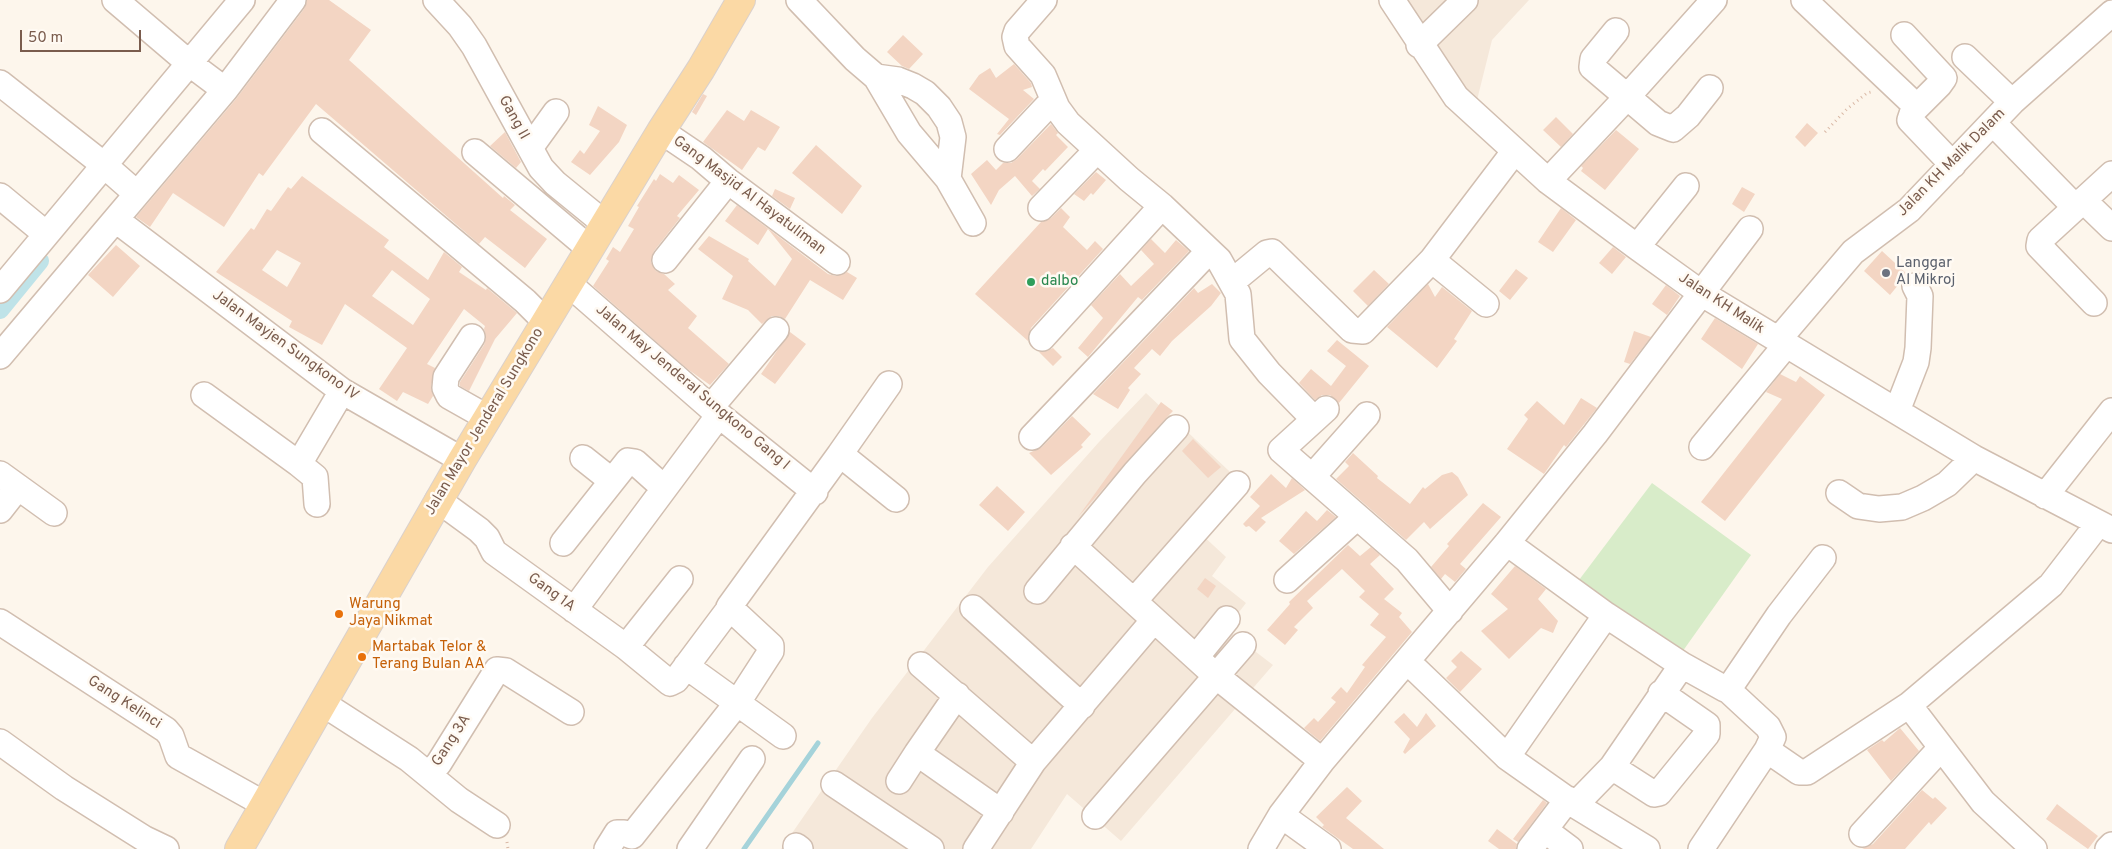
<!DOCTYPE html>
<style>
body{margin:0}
#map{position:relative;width:2112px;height:849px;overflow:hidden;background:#fdf6ec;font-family:Overpass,sans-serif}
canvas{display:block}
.scale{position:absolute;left:20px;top:30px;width:121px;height:22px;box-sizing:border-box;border:2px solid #7a5c4d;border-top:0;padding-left:6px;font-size:15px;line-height:18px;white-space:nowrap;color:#7a5c4d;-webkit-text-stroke:4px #fffaf3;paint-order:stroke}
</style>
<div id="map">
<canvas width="2112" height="849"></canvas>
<div class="scale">50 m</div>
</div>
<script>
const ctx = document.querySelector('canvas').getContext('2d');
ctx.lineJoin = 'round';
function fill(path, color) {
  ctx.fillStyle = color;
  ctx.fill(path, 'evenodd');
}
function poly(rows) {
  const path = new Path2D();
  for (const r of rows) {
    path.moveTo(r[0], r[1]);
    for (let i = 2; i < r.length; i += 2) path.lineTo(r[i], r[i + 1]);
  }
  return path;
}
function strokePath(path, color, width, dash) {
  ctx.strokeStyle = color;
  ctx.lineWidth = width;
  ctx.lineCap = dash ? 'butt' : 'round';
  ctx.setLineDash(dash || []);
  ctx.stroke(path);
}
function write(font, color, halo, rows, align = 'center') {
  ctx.font = font + ' Overpass,sans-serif';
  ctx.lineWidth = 5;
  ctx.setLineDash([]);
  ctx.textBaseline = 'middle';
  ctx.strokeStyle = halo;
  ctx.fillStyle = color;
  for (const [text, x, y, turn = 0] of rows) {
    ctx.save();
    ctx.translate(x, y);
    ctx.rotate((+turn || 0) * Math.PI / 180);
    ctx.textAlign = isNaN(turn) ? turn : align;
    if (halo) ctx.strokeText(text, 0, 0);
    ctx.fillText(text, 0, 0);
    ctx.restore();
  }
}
const residential = poly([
 [1401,0,1529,0,1492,40,1476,104],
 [1146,393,1244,485,1200,533,1226,557,1212,576,1246,603,1226,629,1273,665,1121,841,1067,794,1031,849,781,849,872,718,988,567,1099,442]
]);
const green = poly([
 [1652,483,1751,555,1680,655,1576,584]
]);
const stream = poly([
 [744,849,818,743]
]);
const canal = poly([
 [0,310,40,261]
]);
const building = poly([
 [307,0,329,0,371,30,349,60,503,198,504,196,515,205,510,210,547,239,525,268,485,237,479,244,316,104,263,176,259,173,224,227,173,193,150,227,136,217,236,99,304,9],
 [903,35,923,54,909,69,902,66,887,52],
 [1014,64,1031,83,1032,87,1023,90,1034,99,1000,135,997,134,1009,119,969,89,979,75,990,68,996,78],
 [703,94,707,96,696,115,692,112],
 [598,106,627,125,619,142,590,175,571,162,580,150,584,154,600,131,589,125],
 [727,110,744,121,751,110,780,127,765,151,758,147,742,170,703,142],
 [1556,117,1573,134,1561,147,1543,130],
 [1807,123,1818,133,1805,147,1795,137],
 [1051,124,1058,133,1056,135,1068,147,1045,171,1043,169,1032,181,1040,189,1032,196,1015,176,999,190,991,205,971,174,987,160,996,170,1003,163,1011,163,1017,159],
 [1616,130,1639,149,1605,190,1581,171,1583,168,1581,166],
 [505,132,521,162,516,168,490,146],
 [816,145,862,186,842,214,792,173],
 [1096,172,1106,180,1093,195,1091,193,1084,201,1074,194],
 [660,174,673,183,679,175,699,190,677,216,680,218,654,251,651,262,656,271,664,274,675,284,668,290,697,316,688,328,729,364,710,385,686,368,593,286,609,261,606,259,613,247,620,252,634,229,628,226,639,207,637,206,654,179,656,181],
 [302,176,389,240,384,247,428,280,444,252,462,267,459,272,486,290,487,288,517,313,495,339,469,391,460,386,460,382,484,345,486,337,484,329,485,326,464,309,427,364,435,368,431,387,433,396,428,404,403,392,397,401,379,389,407,348,345,304,322,345,289,327,292,321,216,272,251,228,254,230,267,209,271,211,288,187,291,189],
 [277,250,301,263,287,287,262,270],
 [392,270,430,299,413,325,372,296],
 [1742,187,1755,194,1744,212,1732,204],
 [775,189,795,198,790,209,772,196],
 [737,205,828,274,836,276,847,272,857,278,843,300,810,280,785,319,779,316,772,316,762,324,748,310,722,299,733,276,698,249,709,236,749,259,748,261,775,286,792,259,768,229,758,245,725,221],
 [1061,208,1070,217,1063,227,1087,250,1095,241,1103,249,1031,328,1028,341,975,294,1041,222,1051,218],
 [1561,208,1576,220,1553,252,1538,242],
 [1151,239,1165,253,1176,240,1189,251,1142,300,1138,297,1088,357,1078,348,1103,318,1091,305,1120,274,1131,286,1154,264,1141,250],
 [116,245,140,266,113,297,88,275],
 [1613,247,1626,257,1612,274,1599,263],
 [1882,251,1907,274,1890,295,1864,271],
 [1516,269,1528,278,1510,300,1499,291],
 [1374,270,1389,284,1368,306,1353,291],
 [1212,284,1221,293,1211,306,1172,341,1160,356,1152,349,1134,368,1141,374,1128,388,1130,390,1118,409,1093,394,1194,288,1198,293],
 [1428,284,1435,297,1442,287,1472,311,1454,339,1457,341,1437,368,1387,327],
 [1666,285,1680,296,1667,315,1652,304],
 [1715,318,1758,344,1742,369,1701,339],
 [1634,331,1651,337,1630,364,1624,362],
 [790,332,806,344,775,384,761,374],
 [1337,340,1369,366,1339,403,1330,395,1322,395,1315,400,1299,383,1311,369,1331,386,1346,366,1327,351],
 [1053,348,1062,357,1053,366,1039,352,1047,351],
 [1780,374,1796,382,1800,376,1825,395,1725,521,1701,502,1782,399,1766,392],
 [1581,398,1597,408,1566,447,1564,445,1544,474,1507,449,1528,419,1524,415,1537,401,1564,425],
 [1161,402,1173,411,1168,416,1078,517],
 [1072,416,1091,434,1081,445,1083,447,1051,475,1029,453,1042,447],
 [1193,439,1221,467,1208,478,1182,451],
 [1353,453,1378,476,1377,478,1410,504,1423,487,1425,489,1442,475,1452,472,1458,477,1468,495,1430,529,1424,522,1406,540,1336,479,1349,466,1345,462],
 [1271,474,1286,488,1292,478,1305,490,1261,518,1266,522,1256,532,1249,526,1246,527,1243,524,1260,506,1250,497],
 [997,486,1025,512,1008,531,979,505],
 [1483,503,1501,517,1460,564,1466,569,1455,582,1445,574,1441,579,1431,567,1449,546,1447,544],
 [1327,510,1336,517,1294,554,1279,541,1306,511,1317,521],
 [1348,545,1360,556,1371,547,1380,555,1370,564,1394,589,1384,599,1402,613,1399,617,1412,632,1320,741,1304,728,1314,718,1318,722,1336,702,1331,698,1341,687,1347,693,1365,667,1362,665,1386,637,1370,625,1379,614,1359,597,1365,591,1342,569,1307,601,1313,608,1294,627,1298,630,1285,645,1267,630,1290,604,1289,602],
 [1515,566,1546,589,1538,599,1558,621,1553,633,1541,628,1509,659,1481,631,1508,609,1491,594],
 [1205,578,1216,586,1208,598,1197,589],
 [1461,651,1482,669,1460,692,1446,678,1457,667,1451,661],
 [1404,713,1417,727,1426,713,1436,726,1405,754,1403,752,1410,739,1394,722],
 [1900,728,1919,751,1891,781,1867,750,1882,740,1884,742],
 [1347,787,1362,801,1346,818,1384,849,1353,849,1322,827,1324,825,1316,817],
 [1922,790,1933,799,1935,797,1947,808,1931,825,1929,822,1905,849,1862,849,1873,844],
 [1543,800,1547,803,1518,842,1513,839],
 [2057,804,2098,836,2088,849,2046,819],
 [1497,829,1517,844,1516,849,1499,849,1488,841]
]);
const path = poly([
 [1825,132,1847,109,1867,93,1871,92],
 [507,842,508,849]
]);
const minor = poly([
 [115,0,189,63,225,90],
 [436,0,460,26,474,46,541,168,555,183,604,223],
 [799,0,855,59,876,77,898,80,913,86,925,93,939,107,949,122,953,137,948,179,973,223],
 [1044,0,1017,31,1015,37,1017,46,1043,75,1057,108,1068,123,1129,179,1162,206,1219,260,1238,294,1242,339,1269,373,1314,419],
 [1392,0,1456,97,1548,181,1637,247,1701,293,1974,458,2112,530],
 [1804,0,1917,107],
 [1616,31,1593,59,1592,67,1658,123,1673,129,1688,116,1710,88],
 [1904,35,1944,78,1939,85,1913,111,1910,120,1953,165],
 [1419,45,1465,0],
 [1965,57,2012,102],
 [876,77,909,133,948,179],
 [0,83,104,165,137,194],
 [1993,123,2075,207],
 [322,131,525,301,545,321],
 [661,131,701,158,728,181,837,262],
 [530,148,556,112],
 [1007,149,1053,100],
 [475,152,590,249],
 [1548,181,1628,96,1714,0],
 [0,196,46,234],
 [2083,200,2112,228],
 [1041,208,1097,150],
 [116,220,342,391,462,460],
 [1637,247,1686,186],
 [665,260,728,181],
 [1432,260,1486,304],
 [1233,281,1267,253,1272,252,1352,330,1363,331,1432,260,1514,152],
 [569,284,719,415,815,492],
 [0,290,242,0],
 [2094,303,2039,246,2040,240,2112,174],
 [472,337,446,377,445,388,449,396,488,418],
 [1042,338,1162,206],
 [1778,340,1853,252,1909,210,2012,102,2112,13],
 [0,356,225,90,293,0],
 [204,395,299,464,342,391],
 [711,407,776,330],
 [1326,409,1281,450,1407,560,1450,611],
 [1897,411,1916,362,1918,348,1920,296,1915,286],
 [1032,437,1209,251],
 [1702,447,1786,345],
 [840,454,889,384],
 [583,458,612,481],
 [299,464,315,477,317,504],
 [0,474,54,513],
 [1312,477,1367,415],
 [1839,493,1858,506,1879,509,1902,507,1923,498,1947,484,1974,458],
 [2045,496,2112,411],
 [438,500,479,530,487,538,494,552,626,647,670,683,676,680,729,609],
 [0,510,18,487],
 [563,543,628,461,635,462,664,488],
 [1507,543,1606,615,1682,665,1725,689,1730,687,1779,615,1823,558],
 [1073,546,1215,675,1322,761],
 [1287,580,1357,517],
 [1037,591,1135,473,1176,428],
 [1134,601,1237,484],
 [973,608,1082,706],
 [574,610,719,415],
 [0,622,166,730,171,736,178,756,264,804],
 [626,647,680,579],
 [1197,656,1227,619],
 [1408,662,1507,757,1575,805,1612,767,1682,665],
 [921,665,1033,762],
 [686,666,783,736],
 [957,695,917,753,1001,812],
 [322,703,409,759,459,800,497,825],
 [1909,705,1983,802,2034,849],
 [0,742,64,788,145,839,166,849],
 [1767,750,1799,772,1807,772,1909,705,2051,585,2098,524],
 [1507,757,1606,615],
 [1612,767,1654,794,1659,793,1707,734,1707,725,1661,693],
 [429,775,439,763,497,670,506,671,571,712],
 [899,781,917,753],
 [834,784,931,849],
 [1575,805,1647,849],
 [1281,815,1328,849],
 [1095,816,1243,645],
 [1546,831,1570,849],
 [1862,834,1940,749],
 [796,846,800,849],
 [607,849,617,833,624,833,632,836,738,702,771,651,771,646,729,607,840,454,896,499],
 [690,849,752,759],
 [976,849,1033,762,1154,620],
 [1261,849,1281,815,1322,761,1507,543,1595,434,1750,229],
 [1530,849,1568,799],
 [1701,849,1767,750,1773,737,1768,727,1727,689],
 [2108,849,2112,845]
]);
const major = poly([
 [239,849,462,460,661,131,701,69,741,0]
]);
const markers = [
 [1886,273,5,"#6b7280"],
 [1031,282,5,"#2e9e5b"],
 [339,614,5,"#e8710a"],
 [362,657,5,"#e8710a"]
];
const streetNames = [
 ["Gang II",513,118,61],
 ["Jalan KH Malik Dalam",1952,163,-45],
 ["Gang Masjid Al Hayatuliman",749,196,37],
 ["Jalan KH Malik",1721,304,33],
 ["Jalan Mayjen Sungkono IV",285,346,36],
 ["Jalan May Jenderal Sungkono Gang I",692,388,40],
 ["Jalan Mayor Jenderal Sungkono",485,422,-59],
 ["Gang 1A",551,593,36],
 ["Gang Kelinci",124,703,33],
 ["Gang 3A",452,741,-57]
];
const worshipNames = [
 ["Langgar",1896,264],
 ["Al Mikroj",1896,281]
];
const leisureNames = [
 ["dalbo",1041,282]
];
const foodNames = [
 ["Warung",349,605],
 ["Jaya Nikmat",349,622],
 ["Martabak Telor &",372,648],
 ["Terang Bulan AA",372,665]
];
fill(residential, '#f5e8da');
fill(green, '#d8ecc9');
strokePath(stream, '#a5d3da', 5);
strokePath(canal, '#bfe3e8', 18);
fill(building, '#f3d5c3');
strokePath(minor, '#d1beb0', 28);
strokePath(major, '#dad1cd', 30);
strokePath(path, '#d9b8a5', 3, [1, 4]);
strokePath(minor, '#fff', 25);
strokePath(major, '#fbd9a5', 28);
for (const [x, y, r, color] of markers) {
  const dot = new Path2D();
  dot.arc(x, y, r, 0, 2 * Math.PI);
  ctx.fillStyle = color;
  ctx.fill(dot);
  strokePath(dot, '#fffaf3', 2);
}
write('15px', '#7a5c4d', '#fffaf3', streetNames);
write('15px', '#5b616d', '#fffaf3', worshipNames, 'left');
write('15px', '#27864d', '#fffaf3', leisureNames, 'left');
write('15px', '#c56008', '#fffaf3', foodNames, 'left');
</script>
